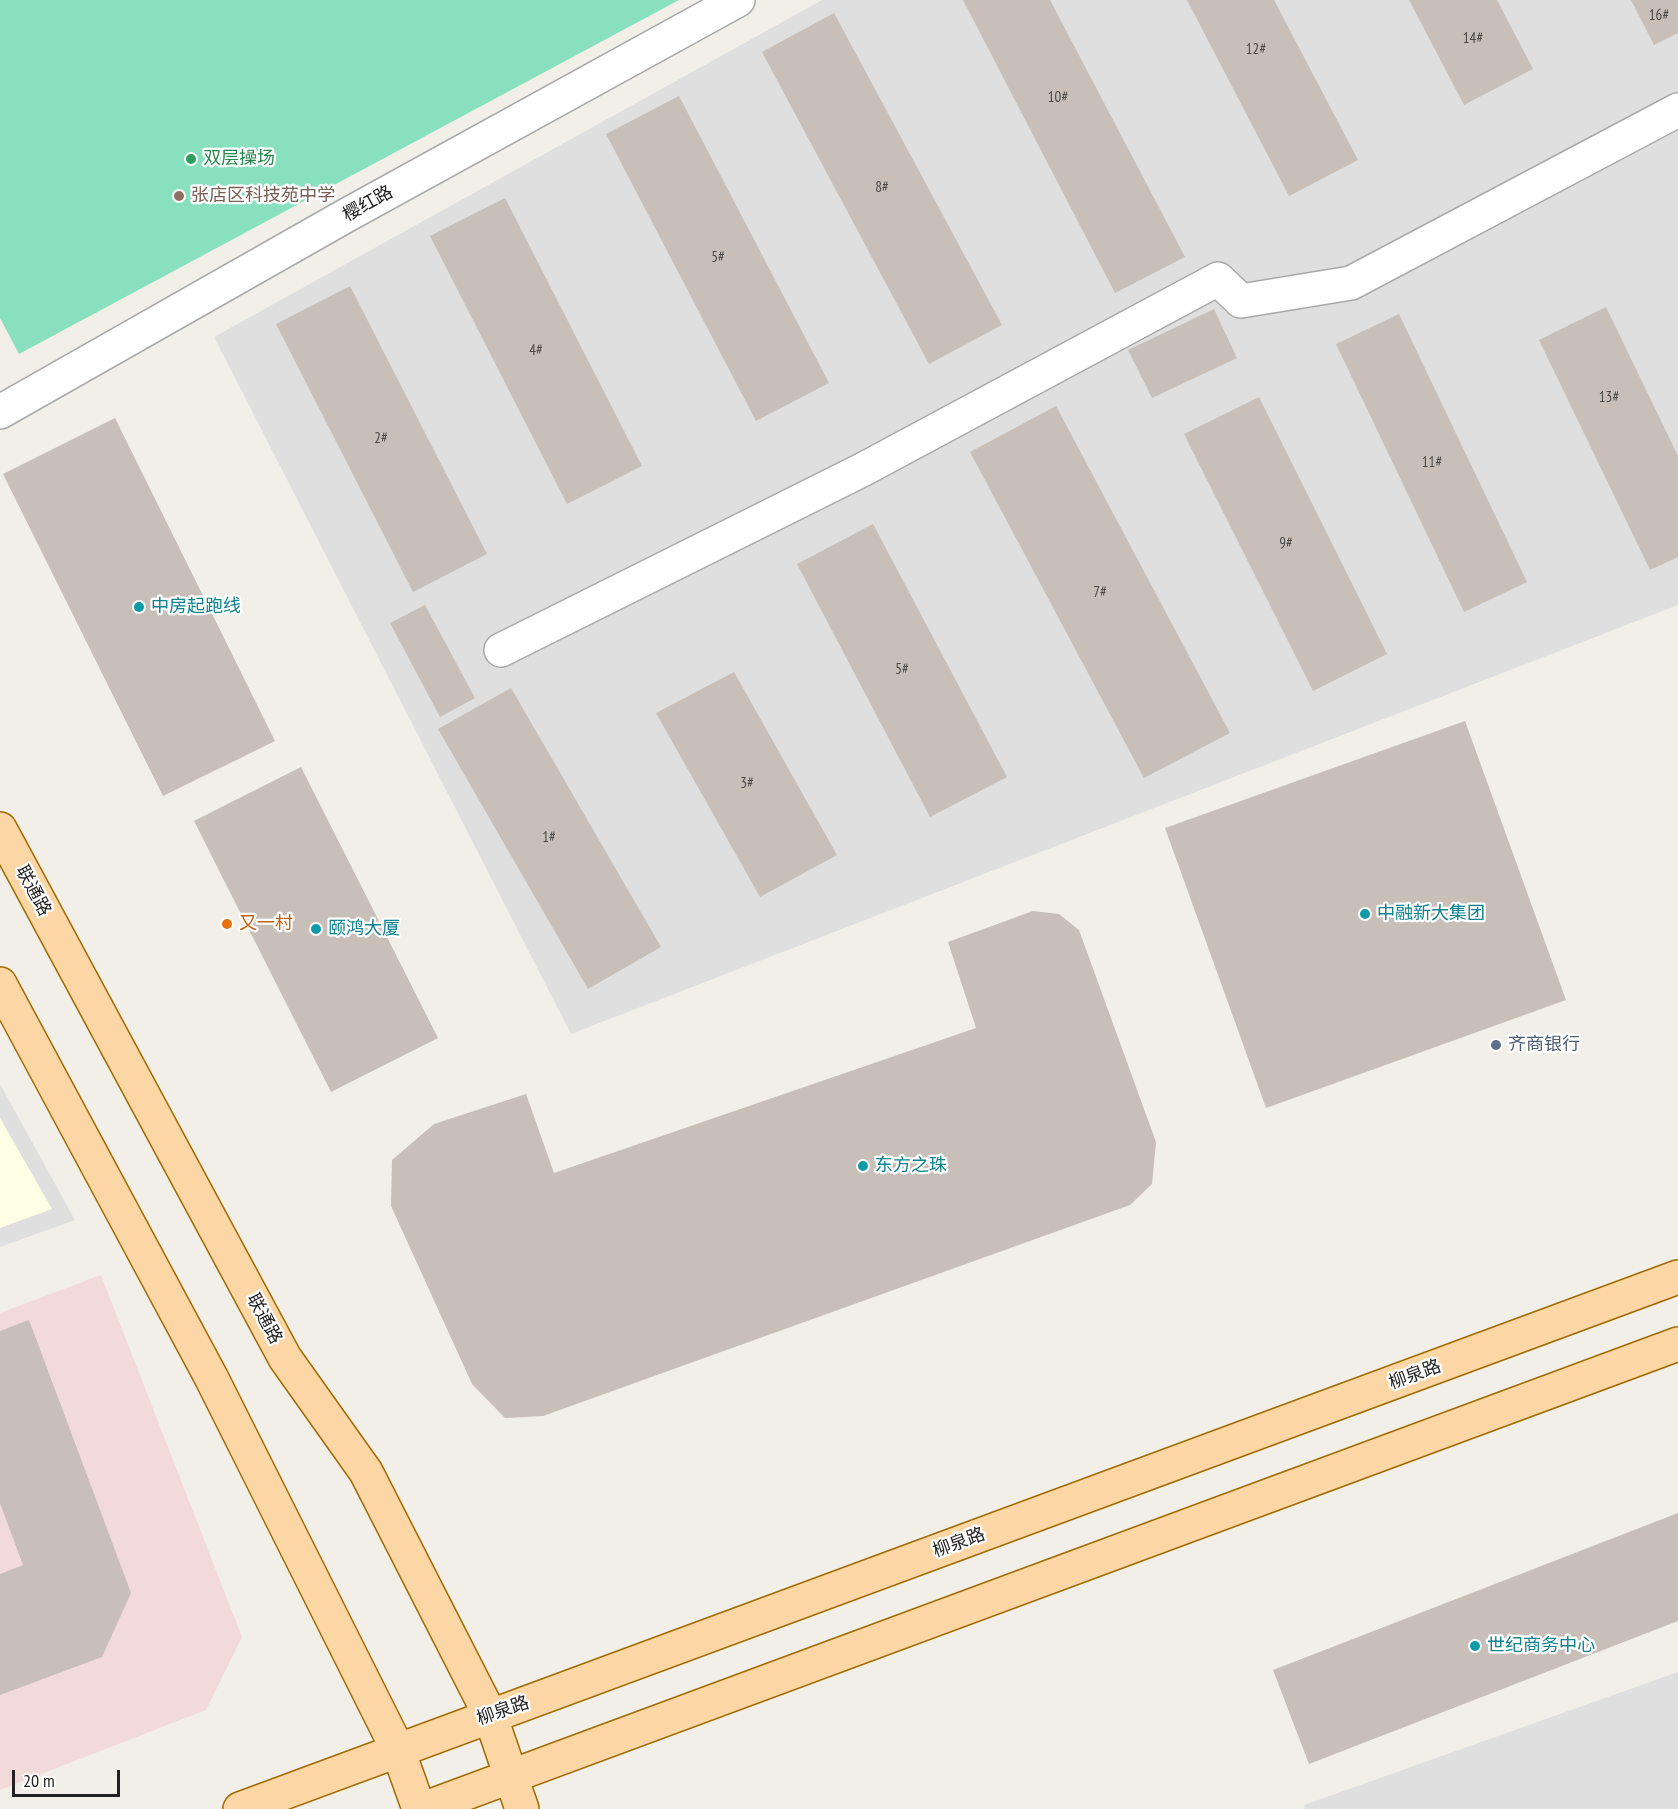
<!DOCTYPE html>
<meta charset="utf-8">
<style>
body{margin:0}
#map{position:relative;width:1678px;height:1809px;overflow:hidden;background:#f2efe9;font-family:"PT Sans Narrow",sans-serif}
canvas{display:block}
.scale{position:absolute;left:12px;top:1770px;width:108px;height:27px;box-sizing:border-box;border:3px solid #222;border-top:0;padding-left:8px;font-size:18px;line-height:21px;white-space:nowrap;color:#222;-webkit-text-stroke:4px #fff;paint-order:stroke}
</style>
<div id="map">
<canvas width="1678" height="1809"></canvas>
<div class="scale">20 m</div>
</div>
<script>
const ctx = document.querySelector('canvas').getContext('2d');
ctx.lineJoin = 'round';
function fill(path, color) {
  ctx.fillStyle = color;
  ctx.fill(path, 'evenodd');
}
function poly(rows) {
  const path = new Path2D();
  for (const r of rows) {
    path.moveTo(r[0], r[1]);
    for (let i = 2; i < r.length; i += 2) path.lineTo(r[i], r[i + 1]);
  }
  return path;
}
function strokePath(path, color, width, dash) {
  ctx.strokeStyle = color;
  ctx.lineWidth = width;
  ctx.lineCap = dash ? 'butt' : 'round';
  ctx.setLineDash(dash || []);
  ctx.stroke(path);
}
function write(font, color, halo, rows, align = 'center') {
  ctx.font = font + ' "PT Sans Narrow","Noto Sans SC",sans-serif';
  ctx.lineWidth = 4.5;
  ctx.setLineDash([]);
  ctx.textBaseline = 'middle';
  ctx.strokeStyle = halo;
  ctx.fillStyle = color;
  for (const [text, x, y, turn = 0] of rows) {
    ctx.save();
    ctx.translate(x, y);
    ctx.rotate((+turn || 0) * Math.PI / 180);
    ctx.textAlign = isNaN(turn) ? turn : align;
    if (halo) ctx.strokeText(text, 0, 0);
    ctx.fillText(text, 0, 0);
    ctx.restore();
  }
}
const residential = poly([
 [822,0,1678,0,1678,605,571,1034,214,337],
 [0,1084,75,1220,0,1247],
 [1678,1672,1678,1809,1305,1809,1304,1805]
]);
const commercial = poly([
 [101,1275,242,1637,206,1710,0,1790,0,1313]
]);
const education = poly([
 [0,1118,52,1209,0,1228]
]);
const pitch = poly([
 [0,0,679,0,19,354,0,318]
]);
const building = poly([
 [963,0,1050,0,1185,257,1115,293],
 [1187,0,1274,0,1358,160,1289,196],
 [1409,0,1497,0,1533,69,1464,105],
 [1631,0,1678,0,1678,33,1654,45],
 [834,13,1002,325,929,364,762,52],
 [679,96,829,383,756,421,606,134],
 [505,198,642,466,567,504,430,236],
 [350,286,487,554,413,592,276,324],
 [1606,307,1678,456,1678,557,1650,570,1539,340],
 [1214,309,1237,358,1152,398,1128,350],
 [1399,314,1527,582,1464,612,1336,344],
 [1259,397,1387,654,1313,691,1184,434],
 [1056,406,1230,733,1144,778,970,452],
 [115,418,275,741,163,796,3,474],
 [873,524,1007,777,930,817,797,564],
 [425,605,475,698,440,717,390,623],
 [734,672,837,855,760,897,656,713],
 [511,688,661,947,588,989,438,729],
 [1465,721,1566,1000,1266,1108,1165,828],
 [301,767,438,1038,331,1092,194,821],
 [1033,911,1059,914,1079,930,1156,1142,1152,1184,1130,1205,543,1416,505,1418,472,1384,391,1206,392,1160,434,1124,526,1094,554,1173,976,1028,948,942],
 [29,1320,131,1593,102,1657,0,1695,0,1574,23,1565,0,1503,0,1331],
 [1678,1513,1678,1621,1309,1764,1273,1670]
]);
const minor = poly([
 [0,412,347,215,738,0],
 [501,650,862,470,1218,279,1241,301,1351,283,1678,110]
]);
const primary = poly([
 [0,829,285,1358,366,1472,490,1715,522,1809],
 [0,984,211,1377,398,1750,419,1809],
 [240,1809,1678,1277],
 [423,1809,1678,1344]
]);
const markers = [
 [191,159,6,"#2e9e5b"],
 [179,196,6,"#8d6e63"],
 [139,607,6,"#0f9aa8"],
 [1365,914,6,"#0f9aa8"],
 [227,924,6,"#e8710a"],
 [316,929,6,"#0f9aa8"],
 [1496,1045,6,"#5c6f8a"],
 [863,1166,6,"#0f9aa8"],
 [1475,1646,6,"#0f9aa8"]
];
const numberNames = [
 ["16#",1659,16],
 ["14#",1473,39],
 ["12#",1256,50],
 ["10#",1058,98],
 ["8#",882,188],
 ["5#",718,258],
 ["4#",536,351],
 ["13#",1609,398],
 ["2#",381,439],
 ["11#",1432,463],
 ["9#",1286,544],
 ["7#",1100,593],
 ["5#",902,670],
 ["3#",747,784],
 ["1#",549,838]
];
const leisureNames = [
 ["双层操场",203,159]
];
const educationNames = [
 ["张店区科技苑中学",191,196]
];
const streetNames = [
 ["樱红路",368,204,-29],
 ["联通路",33,891,62],
 ["联通路",264,1319,62],
 ["柳泉路",1415,1375,-20],
 ["柳泉路",959,1543,-20],
 ["柳泉路",503,1711,-19]
];
const cultureNames = [
 ["中房起跑线",151,607],
 ["中融新大集团",1377,914],
 ["颐鸿大厦",328,929],
 ["东方之珠",875,1166],
 ["世纪商务中心",1487,1646]
];
const foodNames = [
 ["又一村",239,924]
];
const serviceNames = [
 ["齐商银行",1508,1045]
];
fill(residential, '#e0dfdf');
fill(commercial, '#f2dad9');
fill(education, '#ffffe5');
fill(pitch, '#88e0be');
fill(building, '#c7bfb8');
strokePath(minor, '#a9a9a9', 36);
strokePath(primary, '#a06b00', 36);
strokePath(minor, '#fff', 33);
strokePath(primary, '#fcd6a4', 33);
for (const [x, y, r, color] of markers) {
  const dot = new Path2D();
  dot.arc(x, y, r, 0, 2 * Math.PI);
  ctx.fillStyle = color;
  ctx.fill(dot);
  strokePath(dot, '#fff', 2);
}
write('15px', '#4b4948', null, numberNames);
write('18px', '#27864d', '#fff', leisureNames, 'left');
write('18px', '#785e54', '#fff', educationNames, 'left');
write('18px', '#222', '#fff', streetNames);
write('18px', '#0d838f', '#fff', cultureNames, 'left');
write('18px', '#c56008', '#fff', foodNames, 'left');
write('18px', '#4e5e75', '#fff', serviceNames, 'left');
</script>
